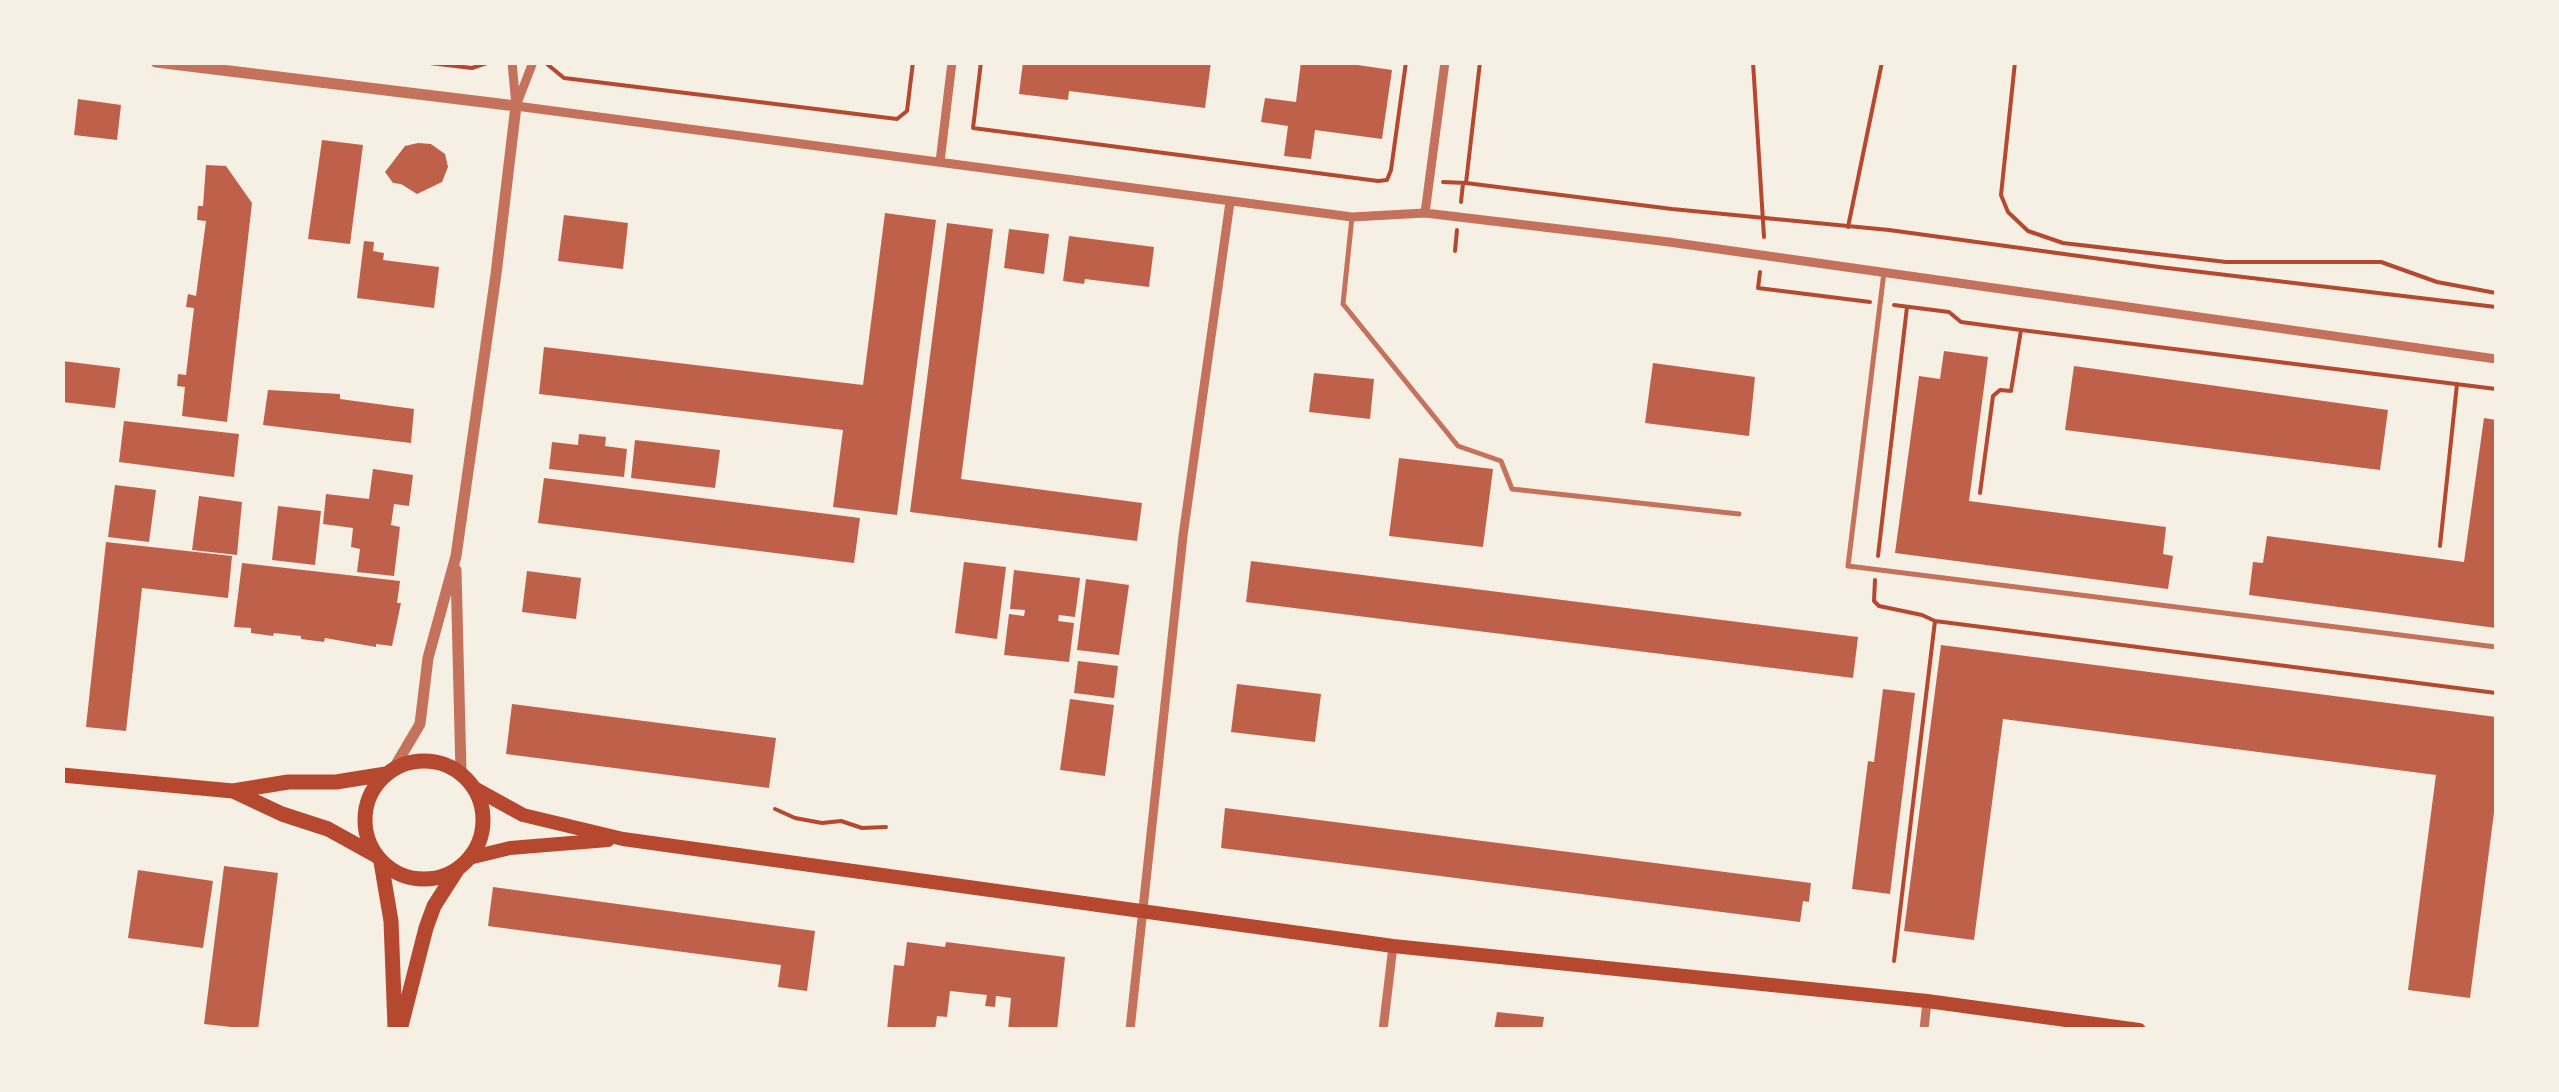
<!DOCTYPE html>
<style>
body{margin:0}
#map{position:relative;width:2559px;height:1092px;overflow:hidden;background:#f6efe4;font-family:Commissioner,sans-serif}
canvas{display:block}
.frame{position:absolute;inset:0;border:65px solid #f6efe4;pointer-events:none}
</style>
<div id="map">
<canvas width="2559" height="1092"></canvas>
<div class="frame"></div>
</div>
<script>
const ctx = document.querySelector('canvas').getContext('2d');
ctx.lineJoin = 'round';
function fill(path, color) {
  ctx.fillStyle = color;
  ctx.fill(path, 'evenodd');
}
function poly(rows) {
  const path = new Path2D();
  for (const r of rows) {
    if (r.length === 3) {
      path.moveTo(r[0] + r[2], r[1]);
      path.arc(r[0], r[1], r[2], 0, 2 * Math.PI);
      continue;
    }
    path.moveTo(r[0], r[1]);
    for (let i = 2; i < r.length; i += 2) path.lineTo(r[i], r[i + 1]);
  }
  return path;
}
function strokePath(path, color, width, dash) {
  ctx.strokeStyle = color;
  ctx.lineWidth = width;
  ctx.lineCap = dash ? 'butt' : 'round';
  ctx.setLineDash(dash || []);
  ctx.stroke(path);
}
const building = poly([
 [1023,62,1211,62,1205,108,1069,91,1068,100,1019,94],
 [1301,62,1337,62,1392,70,1382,139,1315,130,1311,159,1284,156,1288,126,1261,122,1265,98,1296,102],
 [78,99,121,105,117,140,74,135],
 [322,140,363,145,350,244,308,239],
 [418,143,431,144,445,154,448,167,442,182,417,194,401,184,393,183,385,172,405,146],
 [206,165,226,166,252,203,227,422,182,416,185,387,177,386,178,374,186,375,194,308,186,307,188,294,196,296,206,221,197,220,198,206,203,206],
 [885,213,936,220,897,515,833,507,843,430,539,394,544,347,863,385],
 [564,215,628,223,623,269,558,261],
 [947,223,993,229,961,479,1142,503,1137,541,910,512],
 [1009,229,1049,234,1044,274,1004,268],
 [1069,236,1154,247,1149,287,1085,279,1084,284,1063,281],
 [364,241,374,242,373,251,384,253,383,260,439,267,434,308,357,298],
 [1944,351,1988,357,1969,501,2166,527,2163,554,2173,556,2168,589,1895,553,1919,376,1940,379],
 [62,361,120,368,115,408,62,402],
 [1653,363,1755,377,1749,436,1645,423],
 [2074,366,2388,410,2380,470,2065,430],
 [1314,373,1374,379,1370,419,1309,412],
 [268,390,340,394,340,399,414,409,411,443,263,425],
 [2484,418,2496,420,2496,628,2249,595,2253,562,2263,563,2267,536,2464,562],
 [124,421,239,434,234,477,119,462],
 [579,434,606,437,605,446,627,449,624,477,549,469,552,442,578,445],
 [635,440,720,450,715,488,631,478],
 [1399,458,1493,469,1483,547,1389,536],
 [373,469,413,475,409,506,394,504,391,525,400,527,394,576,357,572,360,549,351,547,353,528,323,524,326,494,369,499],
 [544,478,860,518,854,563,538,523],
 [115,485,156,490,149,542,108,537],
 [199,496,242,502,237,555,192,550],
 [278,506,321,511,315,565,272,560],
 [106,542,232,556,228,598,142,588,126,731,86,727],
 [1251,561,1858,637,1853,678,1246,602],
 [964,562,1006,567,997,639,955,633],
 [242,563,400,581,397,603,401,603,392,646,376,644,376,647,325,638,324,642,301,639,301,636,274,633,273,636,251,633,251,628,234,627],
 [1014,570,1080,578,1075,617,1059,615,1058,621,1074,623,1069,662,1004,655,1009,614,1024,616,1025,610,1010,609],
 [527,571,581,578,576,619,522,612],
 [1086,579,1129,585,1119,655,1077,650],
 [1941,645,2496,717,2496,797,2470,998,2408,990,2436,775,2003,719,1974,940,1904,931],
 [1078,661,1118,666,1114,698,1074,693],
 [1237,684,1321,694,1315,742,1231,732],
 [1883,689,1915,693,1890,894,1852,889,1868,761,1874,762],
 [1070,699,1114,705,1105,776,1060,770],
 [512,704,776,738,769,788,506,754],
 [1225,808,1811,883,1809,902,1803,901,1800,922,1221,848],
 [224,866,278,873,258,1030,204,1024],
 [138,870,213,881,203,948,128,938],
 [493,887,815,931,807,991,778,987,781,965,488,926],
 [907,942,945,947,946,942,1065,957,1057,1030,1008,1030,1011,998,996,996,995,1007,985,1006,987,995,950,991,947,1017,937,1016,935,1030,887,1030,894,965,904,966],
 [1497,1012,1544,1017,1542,1030,1494,1030]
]);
const path = poly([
 [421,62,472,68,490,62],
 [981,62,973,128,1378,181,1387,180,1391,170,1406,62],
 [1753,62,1764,237],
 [2015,62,2001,195,2008,212,2028,231,2063,243,2226,262,2381,262,2437,282,2496,293],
 [547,64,564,78,897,119,907,111,913,62],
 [1443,182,1466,183,1480,62],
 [1466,183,1672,209,1889,230,2159,267,2496,307],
 [1461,202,1463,183],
 [1848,227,1882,62],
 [1455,251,1457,230],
 [1760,272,1758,288,1870,302],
 [1894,305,1949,312,1961,322,2021,330,2496,389],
 [1980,493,1993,396,2000,390,2011,391,2021,330],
 [2440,546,2457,384],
 [1878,556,1907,307],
 [1875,580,1874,601,1879,606,1922,615,1935,621,1894,961],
 [1935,621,2496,693],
 [775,809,795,818,822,823,841,821,862,828,886,827]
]);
const service = poly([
 [1352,217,1343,304,1458,446,1501,461,1512,489,1739,514],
 [1884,272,1848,566,2496,647]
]);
const minor = poly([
 [512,62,516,106,533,62],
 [516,106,1352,217,1425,213,1669,242,2496,359],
 [940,162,952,62],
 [1425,213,1445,62],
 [1130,1030,1183,536,1230,202],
 [1383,1030,1393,946],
 [1924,1030,1927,1001]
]);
const tertiary = poly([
 [156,62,516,106,496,274,456,556,428,658,420,724,394,768],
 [456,570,461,773]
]);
const secondary = poly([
 [474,788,523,815,623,839,1393,946,1927,1001,2139,1030],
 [469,858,510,848,608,840]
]);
const primary = poly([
 [424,820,59],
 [62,775,233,791,288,782,336,782,386,774],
 [233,791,282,814,328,829,375,855],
 [381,862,391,921,395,1027],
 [400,1030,426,928,434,906,457,870]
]);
fill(building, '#bf614a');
strokePath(path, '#b5482f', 4);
strokePath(service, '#c5725c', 5);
strokePath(minor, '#c5725c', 9);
strokePath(tertiary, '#c5725c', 11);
strokePath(secondary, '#b5482f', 14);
strokePath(primary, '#b5482f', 15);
</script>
